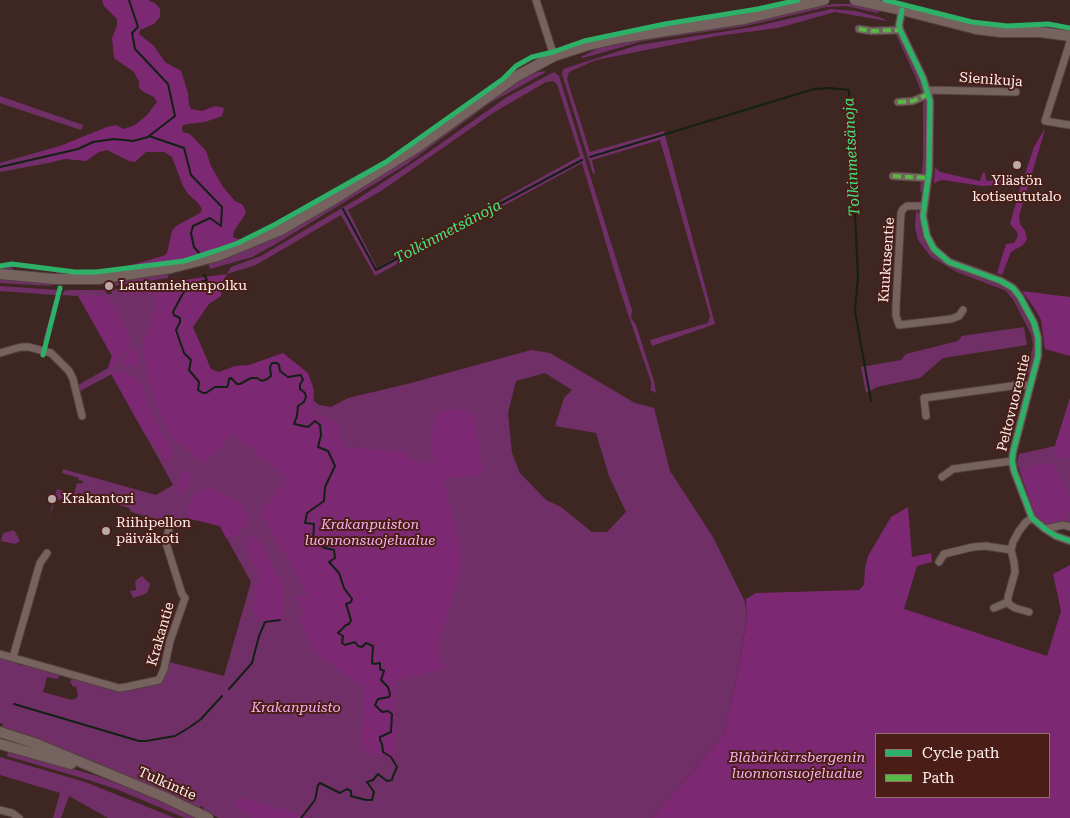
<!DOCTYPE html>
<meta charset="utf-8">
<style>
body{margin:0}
#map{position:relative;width:1070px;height:818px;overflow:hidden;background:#3e2623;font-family:"Roboto Serif",serif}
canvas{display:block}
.legend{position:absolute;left:875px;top:733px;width:175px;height:65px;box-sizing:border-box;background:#4a1e17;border:1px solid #92726d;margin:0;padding:6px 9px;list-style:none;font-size:15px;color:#fdf0ee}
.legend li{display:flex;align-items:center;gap:10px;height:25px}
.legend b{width:25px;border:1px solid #92726d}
</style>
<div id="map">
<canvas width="1070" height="818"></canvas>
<ul class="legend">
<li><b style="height:6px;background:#2db169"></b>Cycle path</li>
<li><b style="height:6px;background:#58b947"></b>Path</li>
</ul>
</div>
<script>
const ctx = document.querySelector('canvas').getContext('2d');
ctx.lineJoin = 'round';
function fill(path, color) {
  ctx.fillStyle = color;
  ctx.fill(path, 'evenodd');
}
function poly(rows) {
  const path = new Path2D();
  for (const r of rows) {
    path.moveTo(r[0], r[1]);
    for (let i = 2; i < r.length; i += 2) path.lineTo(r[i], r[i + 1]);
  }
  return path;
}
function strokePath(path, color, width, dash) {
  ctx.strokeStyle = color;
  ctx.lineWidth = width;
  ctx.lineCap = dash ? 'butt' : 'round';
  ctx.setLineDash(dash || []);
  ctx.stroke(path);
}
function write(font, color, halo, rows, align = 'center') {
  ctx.font = font + ' "Roboto Serif",serif';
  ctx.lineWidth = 4;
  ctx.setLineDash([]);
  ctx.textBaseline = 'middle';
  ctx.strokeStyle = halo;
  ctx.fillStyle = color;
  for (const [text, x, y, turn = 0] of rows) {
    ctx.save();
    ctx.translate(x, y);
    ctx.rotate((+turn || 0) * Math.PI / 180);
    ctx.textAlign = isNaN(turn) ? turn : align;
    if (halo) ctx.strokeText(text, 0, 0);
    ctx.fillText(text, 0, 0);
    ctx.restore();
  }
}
const green = poly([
 [833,4,854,4,879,10,879,12,877,13,847,6,827,7,746,26,643,41,583,58,581,57,605,45],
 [831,9,856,11,882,18,887,21,835,12,778,28,717,36,596,60,569,72,567,79,590,152,664,131,715,324,652,346,650,340,708,323,710,316,660,140,592,160,595,173,593,174,562,74,563,69,638,45,753,27],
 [893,28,903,42,921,81,926,99,925,175,923,190,920,192,923,159,923,96,915,76],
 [544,71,546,72,490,103,407,164,274,245,252,257,210,269,208,262,332,206,405,161,528,74],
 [554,72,559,76,632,310,631,318,636,325,654,381,656,393,650,390,651,388,651,382,620,290,582,163,375,276,341,215,256,265,227,274,231,267,261,256,359,198,423,156,507,97],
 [553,81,557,84,580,156,377,268,348,210,381,191,493,113,546,82],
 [0,96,83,125,81,130,0,103],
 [42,151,48,163,0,172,0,163],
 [916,210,920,215,925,240,937,256,959,270,999,284,1011,292,1017,300,1030,325,1035,337,1035,350,1030,374,1027,373,1033,346,1031,334,1014,301,1006,291,999,288,957,272,931,257,918,240,915,228],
 [135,264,151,267,94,275,56,275,56,272,13,267,12,269,0,271,0,268,21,265,74,273,116,269],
 [169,272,168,278,113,286,113,284,122,281],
 [0,279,51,284,51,286,0,283],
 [0,286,57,290,58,292,44,341,42,341,33,340,43,341,56,295,0,291],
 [126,288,122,293,154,293,191,365,305,394,319,405,331,407,348,398,411,383,531,350,550,353,635,403,654,408,670,471,713,537,745,602,747,618,736,680,724,732,717,743,652,818,312,818,303,815,301,818,219,818,203,810,204,808,201,806,199,809,3,730,3,724,0,723,0,657,17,662,17,664,20,665,21,663,60,674,58,679,47,677,43,692,72,700,77,698,78,694,76,687,72,686,72,684,70,683,72,677,121,691,127,691,162,683,169,662,224,676,251,582,220,526,187,518,173,524,169,523,131,512,129,508,79,493,55,501,48,520,57,489,74,494,77,483,82,484,83,481,78,480,79,478,62,473,63,469,156,495,173,485,112,374,80,391,81,399,78,389,78,385,108,368,112,356,78,296,62,295,64,291,68,290,105,290,107,294,112,294,110,290],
 [545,373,572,390,564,398,555,426,596,433,609,476,626,512,607,532,592,532,561,507,546,500,520,473,512,453,508,413,516,381],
 [1024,327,1027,345,943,358,920,378,877,387,866,393,861,367,901,360,906,354,958,341,962,336],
 [1070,398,1070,524,1035,515,1017,463,1019,454,1055,446],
 [14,530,20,541,15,544,1,541,3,533],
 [142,576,150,584,148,591,145,594,133,598,130,591,136,590,135,581],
 [8,752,20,753,97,776,134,790,198,818,185,818,116,789,82,778,7,756],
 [0,757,85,782,175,818,108,818,69,796,61,818,53,818,60,793,0,775]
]);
const forest = poly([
 [102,0,148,0,156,4,160,9,160,17,154,24,140,30,139,34,154,46,165,62,181,71,188,93,189,105,191,109,202,111,215,106,224,108,222,116,205,122,187,124,182,126,182,129,183,132,190,134,206,151,211,166,223,187,235,201,243,205,246,213,234,231,233,237,241,240,215,252,184,261,151,267,135,264,163,256,167,253,172,231,176,226,200,213,202,209,198,203,188,194,183,186,172,157,164,152,146,152,135,162,129,161,107,150,99,152,86,161,65,159,48,163,42,151,60,146,107,127,116,125,124,129,135,125,147,115,157,102,154,97,144,92,139,88,139,82,134,72,114,58,112,38,117,25,117,19,104,6],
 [1044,130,1045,130,1019,216,1020,224,1025,231,1027,239,1023,245,1011,252,1002,275,997,273,1006,244,1014,243,1018,236,1017,232,1010,224,1021,185,1018,184,982,186,943,180,938,181,934,184,935,167,940,172,980,181,983,172,985,173,986,180,989,181,1024,177,1034,147],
 [227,274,223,281,221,296,209,304,193,327,211,369,219,372,235,366,249,365,283,353,308,373,314,390,313,413,330,418,337,425,344,447,402,452,411,459,432,463,435,459,430,441,437,412,464,409,474,415,483,475,443,478,461,549,461,568,438,646,439,660,448,667,395,681,395,760,361,749,364,687,314,652,300,619,303,613,296,598,309,595,260,513,287,478,233,434,204,463,174,439,161,416,152,393,147,374,143,346,157,303,154,293,121,294,126,288,169,282,167,289,172,291,176,288,175,284,177,281],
 [1022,291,1070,297,1070,356,1045,349,1041,320,1035,309],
 [78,295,107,296,129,335,130,342,128,346,112,368,108,368,112,356],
 [133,346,136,348,140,367,121,364],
 [120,371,127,372,137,379,143,388,154,419,170,445,173,452,170,459,165,460,161,452,144,433,111,374],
 [1070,398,1070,457,1057,459,1055,446],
 [1053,463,1069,493,1070,509,1064,524,1047,525,1039,520,1035,515,1020,471,1034,466],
 [186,469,189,473,190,479,188,485,181,496,178,494,177,485],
 [209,488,219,491,233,498,245,509,248,518,247,523,235,537,226,538,220,526,187,518,189,505,197,493],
 [908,507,912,557,931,553,932,562,917,566,904,609,1047,656,1061,611,1053,574,1070,565,1070,818,652,818,717,743,724,732,736,680,747,619,746,599,756,593,859,590,864,585,865,568,868,556,891,517],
 [876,734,1049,734,1049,797,876,797],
 [251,536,259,541,284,585,284,620,273,624,264,623,260,621,254,613,255,584,261,579,249,555,246,538],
 [239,797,306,816,312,818,252,818,234,803]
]);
const stream = poly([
 [129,0,138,27,132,33,135,49,168,84,175,116,149,136,184,148,191,175,222,207,221,226,210,218,193,226,191,233,194,247,200,254],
 [590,157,814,89,830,88,849,90,858,276,855,311,871,401],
 [0,167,78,149,93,142,114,139,133,141,148,137],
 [343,209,376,270,582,160],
 [204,275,207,280,194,284,186,290,182,295,173,312,174,315,180,318,180,322,176,330,184,353,191,360,189,370,199,382,198,390,203,393,206,393,215,387,227,387,228,385,229,379,231,378,237,384,240,384,251,378,257,378,262,381,267,379,271,376,270,367,272,363,277,363,279,365,280,371,288,377,301,375,303,380,300,384,300,389,305,393,306,397,304,402,298,406,297,416,294,424,308,427,315,421,320,425,321,435,318,447,328,451,335,466,325,487,324,501,307,513,305,523,314,524,313,542,325,548,334,550,335,558,329,562,339,573,344,588,352,599,351,602,346,604,351,620,349,624,346,625,338,633,343,636,342,643,345,645,355,642,358,646,362,647,366,643,373,646,372,663,374,664,380,663,380,669,384,671,381,680,388,687,390,694,389,697,378,699,375,705,382,712,388,711,392,714,391,732,380,737,380,740,382,744,383,752,391,757,397,767,393,776,392,780,387,781,378,774,373,780,367,782,374,792,372,800,366,800,351,796,351,791,347,789,340,793,320,783,318,785,315,800,301,818],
 [229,689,252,663,259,636,265,622,280,620],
 [14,704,139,741,146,741,175,736,190,727,201,719,222,696]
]);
const minor = poly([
 [536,0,554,56],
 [902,10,899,25,900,30,923,78,930,101,929,171,923,216,927,236,934,249,949,262,1001,281,1013,288,1020,297,1034,323,1038,338,1038,356,1013,452,1012,461,1014,471,1032,518,1045,529,1056,536,1070,541],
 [859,29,872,31,900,30],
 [1070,42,1045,121,1070,125],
 [928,90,1016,92],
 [898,102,913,101,929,94],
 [893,176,928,178],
 [924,206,907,206,903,209,901,213,896,306,896,316,899,325,951,319,959,316,963,310],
 [0,353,21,347,29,347,51,353,69,371,73,379,82,416],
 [926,416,924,398,1019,385,1030,385],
 [942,477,953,469,1012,461],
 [1045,529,1063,525,1070,527],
 [939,562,944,554,973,547,986,546,1011,550],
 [994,608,1008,602],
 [1029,612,1015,608,1010,605,1008,602,1008,597,1015,572,1014,562,1011,550,1013,542,1019,531,1026,522,1032,518],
 [0,654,119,688,126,687,159,680,164,669,170,641,185,598,182,594,166,543,170,523],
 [13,657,40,563,47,553],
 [0,810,12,813,19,818]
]);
const secondary = poly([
 [855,0,902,10,976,29,1000,32,1040,32,1070,36],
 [0,274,54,279,98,279,171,268,218,256,281,230,331,201,419,146,517,76,554,56,585,46,620,38,744,19,824,0],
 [0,732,37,744,162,796,208,818],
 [0,744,71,764]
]);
const quiet = poly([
 [859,29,872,31,900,30],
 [898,102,913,101,929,94],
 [893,176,928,178]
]);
const cycleway = poly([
 [885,0,972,22,1007,26,1048,24,1070,28],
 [902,10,899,25,900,30,923,78,930,101,929,171,923,216,927,236,934,249,949,262,1001,281,1013,288,1020,297,1034,323,1038,338,1038,356,1013,452,1012,461,1014,471,1032,518,1045,529,1056,536,1070,541],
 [0,266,12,264,75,272,96,272,184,261,215,251,238,243,276,224,386,162,503,79,516,66,532,57,553,52,584,41,665,24,758,9,798,0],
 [43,355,60,288]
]);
const markers = [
 [1017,165,5,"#baa9a7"],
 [109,286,5,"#baa9a7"],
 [52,499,5,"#baa9a7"],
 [106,531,5,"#baa9a7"]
];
const streetNames = [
 ["Sienikuja",991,80,4],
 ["Kuukusentie",887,260,-86],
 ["Peltovuorentie",1014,403,-76],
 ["Krakantie",161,634,-74],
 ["Tulkintie",167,784,24]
];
const poiNames = [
 ["Ylästön",1017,181,"center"],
 ["kotiseututalo",1017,197,"center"],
 ["Lautamiehenpolku",119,286],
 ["Krakantori",62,499],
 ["Riihipellon",116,523],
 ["päiväkoti",116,539]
];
const parkNames = [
 ["Krakanpuiston",370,525],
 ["luonnonsuojelualue",370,541],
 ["Krakanpuisto",296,708],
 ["Blåbärkärrsbergenin",797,758],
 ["luonnonsuojelualue",797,774]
];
const waterNames = [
 ["Tolkinmetsänoja",852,157,-93],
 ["Tolkinmetsänoja",448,232,-28]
];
fill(green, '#712f67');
fill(forest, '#7d2873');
strokePath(stream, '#132014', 2);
strokePath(minor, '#53413f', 9);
strokePath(secondary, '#53413f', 12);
strokePath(minor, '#76625f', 7);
strokePath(secondary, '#76625f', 10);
strokePath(quiet, '#58b947', 4, [8, 4]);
strokePath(cycleway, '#2db169', 5);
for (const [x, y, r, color] of markers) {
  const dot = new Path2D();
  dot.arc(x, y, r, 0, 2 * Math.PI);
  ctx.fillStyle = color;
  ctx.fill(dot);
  strokePath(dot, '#4a1e17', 2);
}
write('14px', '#fdf0ee', '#4a1e17', streetNames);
write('14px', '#fdf0ee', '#4a1e17', poiNames, 'left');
write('italic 14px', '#fab1f1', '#4a1e17', parkNames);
write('italic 15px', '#44e680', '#4a1e17', waterNames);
</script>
